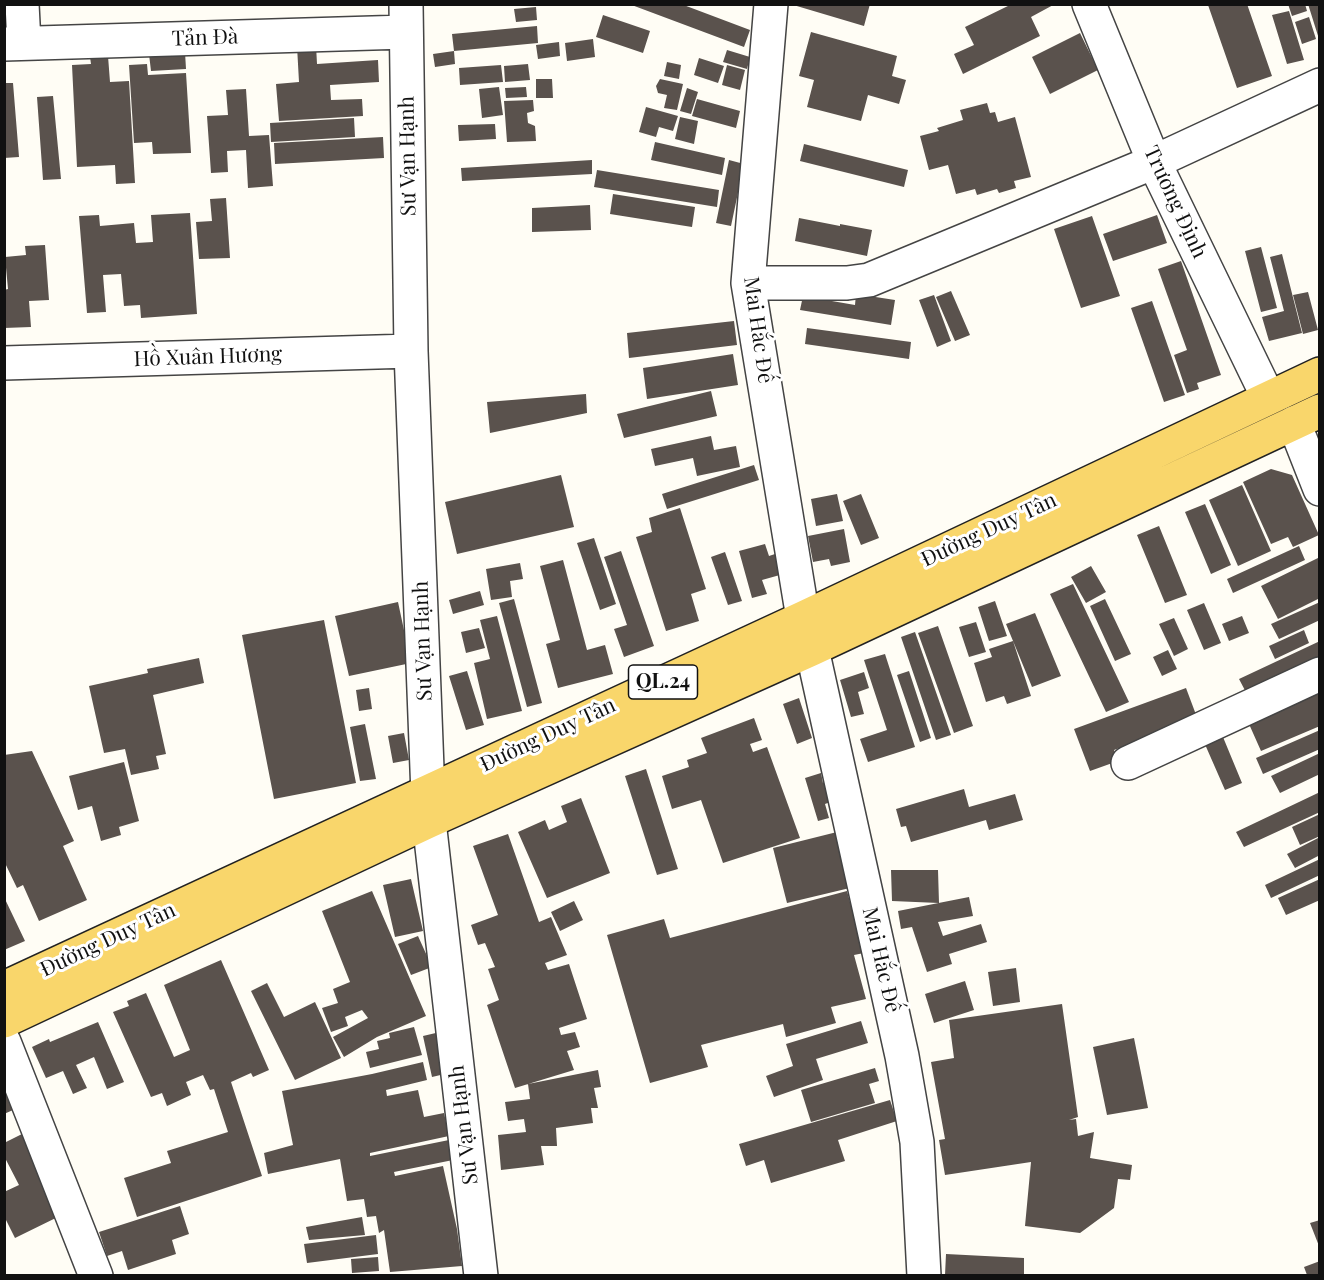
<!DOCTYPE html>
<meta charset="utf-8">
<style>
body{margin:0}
#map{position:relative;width:1324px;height:1280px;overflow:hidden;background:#fffdf5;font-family:"Playfair Display",serif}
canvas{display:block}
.frame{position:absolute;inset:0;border:6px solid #111;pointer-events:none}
</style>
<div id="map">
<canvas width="1324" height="1280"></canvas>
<div class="frame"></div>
</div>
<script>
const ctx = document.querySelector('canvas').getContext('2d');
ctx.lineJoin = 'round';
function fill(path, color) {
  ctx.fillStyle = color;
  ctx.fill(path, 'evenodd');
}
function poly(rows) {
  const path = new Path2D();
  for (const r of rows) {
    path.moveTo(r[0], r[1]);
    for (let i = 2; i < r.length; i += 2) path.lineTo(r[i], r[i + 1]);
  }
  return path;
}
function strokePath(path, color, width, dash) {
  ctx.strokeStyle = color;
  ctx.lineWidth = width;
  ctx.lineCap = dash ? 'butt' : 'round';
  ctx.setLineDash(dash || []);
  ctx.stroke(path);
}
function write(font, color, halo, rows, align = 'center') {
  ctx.font = font + ' "Playfair Display",serif';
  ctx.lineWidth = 6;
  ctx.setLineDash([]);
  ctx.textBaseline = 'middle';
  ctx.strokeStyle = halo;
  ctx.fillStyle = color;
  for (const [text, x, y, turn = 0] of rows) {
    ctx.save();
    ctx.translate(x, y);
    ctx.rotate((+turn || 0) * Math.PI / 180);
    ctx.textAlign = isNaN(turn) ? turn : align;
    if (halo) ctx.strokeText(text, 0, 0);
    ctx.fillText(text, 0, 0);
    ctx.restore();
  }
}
const building = poly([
 [629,4,681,4,750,30,744,47],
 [790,4,870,4,864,26],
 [1012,4,1055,4,1031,17,1040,36,963,74,954,54,974,45,965,27],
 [1210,4,1247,4,1272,76,1237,88,1208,5],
 [1288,4,1305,4,1307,11,1292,16],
 [1308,4,1320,4,1320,39,1319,39],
 [536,7,537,20,516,22,514,9],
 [1289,11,1304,60,1287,64,1272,15],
 [603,15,650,31,643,53,596,37],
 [1309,17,1316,39,1302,44,1295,22],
 [537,26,538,43,454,51,452,34],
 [811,32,897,56,892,76,906,80,899,104,868,95,861,121,807,107,814,80,799,76],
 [1080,33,1098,70,1050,94,1032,57],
 [593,39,595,57,567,61,565,43],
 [559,42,560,56,538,59,536,45],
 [316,45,317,64,378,60,379,82,330,85,331,100,362,99,363,116,279,121,276,84,299,82,297,46],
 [727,50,750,57,747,69,723,62],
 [454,51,455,64,435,67,433,54],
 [185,52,186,69,151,71,149,54],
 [108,56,110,82,129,81,135,183,116,184,115,165,77,167,72,65,91,64,90,57],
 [699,58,724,66,718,83,694,75],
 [667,62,681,65,679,79,664,76],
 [147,64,148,75,186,73,191,153,153,154,152,142,134,143,129,65],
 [528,64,530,80,505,82,504,66],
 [501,65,503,82,460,85,459,68],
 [727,65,745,70,740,90,722,85],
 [536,79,552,79,553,98,536,98],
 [660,79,683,84,677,110,664,108,667,95,658,93,656,86],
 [4,83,13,83,19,157,4,158],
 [499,87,503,115,482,118,479,89],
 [526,87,527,97,506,98,505,88],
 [687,88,698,92,691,114,680,111],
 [246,89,249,136,269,135,273,186,248,188,246,150,227,151,228,172,211,173,207,116,228,115,226,90],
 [53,96,61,179,43,180,37,97],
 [697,99,740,111,736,128,692,116],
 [533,100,534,111,527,113,528,123,535,126,536,141,507,142,504,101],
 [987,103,990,113,995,112,998,122,1015,117,1031,177,1014,181,1016,188,999,193,997,189,977,195,975,189,956,194,948,165,929,170,920,136,939,131,937,128,963,120,960,110],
 [646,107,678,116,673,131,659,127,656,137,639,132],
 [680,117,698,121,694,144,675,139],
 [354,118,355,137,271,142,270,123],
 [495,124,496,139,459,141,458,125],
 [383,137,384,158,275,164,274,143],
 [655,142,725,158,722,175,651,160],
 [804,144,908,170,904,187,800,161],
 [592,160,592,174,462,181,461,168],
 [729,160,744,164,731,226,716,223],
 [597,170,719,190,717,207,594,187],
 [613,194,695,207,692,227,610,214],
 [226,198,230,258,199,259,196,222,212,221,210,199],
 [590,205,591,230,532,232,532,208],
 [190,213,197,314,141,318,140,305,124,306,121,274,103,275,106,312,87,313,79,216,99,215,100,226,134,223,136,243,153,242,151,215],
 [1157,215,1167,243,1113,261,1103,234],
 [1092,216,1120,296,1081,308,1054,229],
 [799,218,840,226,840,224,872,230,867,256,795,241],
 [45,245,49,300,29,301,31,327,4,328,4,290,8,289,5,257,26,255,25,246],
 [1261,247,1277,308,1261,312,1245,251],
 [1282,254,1302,333,1269,341,1262,317,1284,311,1270,257],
 [1181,261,1221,375,1197,383,1199,389,1187,393,1174,355,1187,350,1158,269],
 [951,291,970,335,955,341,936,297],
 [1308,292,1318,330,1303,334,1293,295],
 [856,294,895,300,891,325,800,310,803,296,855,305],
 [934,295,951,341,937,347,919,300],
 [1152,301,1185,395,1164,402,1131,308],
 [734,321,737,345,629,358,627,333],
 [807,328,911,342,909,359,805,344],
 [733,354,738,385,647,399,643,368],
 [711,391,717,416,624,438,617,414],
 [586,394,587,413,490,433,487,402],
 [711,436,714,450,736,446,740,467,697,476,693,458,655,466,651,449],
 [754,465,759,480,667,509,662,494],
 [1271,469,1292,475,1319,535,1293,547,1288,537,1271,544,1243,482],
 [561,475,574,527,457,554,445,502],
 [1242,485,1271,551,1238,566,1209,500],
 [837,494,843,521,816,526,811,499],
 [861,494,879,538,861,545,843,501],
 [1205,504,1231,565,1211,574,1185,512],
 [680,508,706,589,691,594,699,621,666,631,636,537,652,532,649,518],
 [1159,526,1187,595,1165,603,1137,535],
 [844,529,850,562,831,566,829,559,813,562,808,536],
 [594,538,616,604,600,610,577,543],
 [765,544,769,556,781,552,787,573,762,580,767,594,752,598,739,551],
 [1299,546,1305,560,1233,593,1227,579],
 [621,551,654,646,624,657,614,629,627,625,604,557],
 [725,552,742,601,728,605,711,557],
 [1320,557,1320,598,1278,619,1261,586],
 [563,560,587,650,605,645,613,674,558,688,546,644,560,640,540,566],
 [520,563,523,579,510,581,512,597,491,600,486,569],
 [1091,566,1106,592,1086,603,1071,577],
 [1073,584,1129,702,1106,712,1050,594],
 [480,591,484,605,453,614,449,600],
 [514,599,542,703,527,707,499,603],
 [1105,599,1131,654,1115,661,1090,606],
 [995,601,1007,636,989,641,978,607],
 [398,602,411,663,349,676,335,616],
 [1320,602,1320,620,1279,639,1271,624],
 [1204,603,1221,643,1204,650,1187,610],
 [1035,613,1061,676,1032,687,1006,624],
 [497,616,522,711,487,719,474,663,490,659,480,620],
 [1242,616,1249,633,1229,641,1222,624],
 [1174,618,1188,649,1174,656,1159,624],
 [324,620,356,783,274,799,242,635],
 [976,622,986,652,969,657,959,627],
 [938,626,973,726,954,733,918,633],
 [479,628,485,648,466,653,461,632],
 [1304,630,1309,643,1275,659,1269,646],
 [915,632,951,735,936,740,901,637],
 [1013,641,1031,696,1007,704,1004,696,986,702,974,663,992,657,989,649],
 [1320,641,1320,665,1249,698,1239,679],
 [1168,650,1177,669,1162,676,1153,657],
 [885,654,915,747,868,762,860,739,887,730,864,660],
 [199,658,204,683,153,695,166,754,156,756,159,769,131,775,125,749,104,753,89,686,148,673,147,669],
 [467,671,484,725,466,730,449,676],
 [909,671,931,738,920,742,897,675],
 [864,672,869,688,858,692,864,714,851,717,840,680],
 [1320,677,1320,726,1261,751,1249,724,1282,710,1276,696],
 [369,688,372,709,359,711,356,690],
 [1186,688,1198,720,1114,750,1118,761,1090,771,1074,729],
 [799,698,812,738,797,744,783,704],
 [754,718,762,740,750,744,753,752,767,747,800,838,723,863,701,800,672,809,662,776,689,767,687,760,707,753,701,738],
 [365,724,376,779,360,781,350,727],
 [1218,725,1242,783,1225,790,1200,733],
 [1320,730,1320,749,1263,774,1256,758],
 [404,733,409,760,393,763,388,736],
 [32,751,74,841,63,846,87,900,39,921,23,885,17,888,4,861,4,755],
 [1320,753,1320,774,1280,793,1271,776],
 [124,762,139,821,119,827,121,835,101,841,92,806,78,810,69,776],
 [646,769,678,869,657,875,625,776],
 [821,773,823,783,828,782,833,801,825,804,829,818,818,821,805,778],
 [964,789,969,807,1015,794,1023,820,989,830,986,820,911,842,906,826,901,827,896,809],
 [1320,792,1320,812,1244,847,1236,832],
 [581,798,610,873,547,898,518,832,545,820,549,830,567,822,561,806],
 [1320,814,1320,836,1300,845,1292,827],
 [841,831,854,887,787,903,773,848],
 [508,834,539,922,551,917,567,955,545,963,548,970,569,964,587,1019,559,1028,561,1035,575,1032,580,1047,567,1051,574,1070,515,1088,487,1005,499,1000,488,969,495,967,485,943,478,945,471,925,498,915,473,846],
 [1320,837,1320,855,1295,868,1287,854],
 [1320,859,1320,875,1271,898,1265,885],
 [891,870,938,870,939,903,892,901],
 [411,879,423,931,395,937,383,885],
 [1320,879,1320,900,1286,915,1278,898],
 [372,891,426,1016,377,1037,344,1057,333,1037,368,1018,362,1010,345,1017,348,1026,331,1032,322,1008,338,1003,333,989,350,982,322,911],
 [847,891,864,953,854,955,866,999,831,1007,836,1023,786,1037,783,1024,701,1045,708,1067,650,1083,607,935,664,919,670,938],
 [4,897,25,941,4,950],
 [969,897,973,916,938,922,943,936,981,924,987,942,949,954,952,964,927,972,912,927,901,929,898,911],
 [574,901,583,920,560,931,551,912],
 [418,936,432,967,411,975,398,944],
 [221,960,269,1070,253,1077,251,1073,231,1082,262,1176,137,1217,124,1178,171,1163,167,1151,228,1132,214,1089,210,1090,203,1075,186,1082,191,1095,167,1106,162,1093,151,1097,113,1012,129,1006,127,1001,146,993,174,1057,190,1050,164,985],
 [1016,968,1020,1002,993,1006,988,972],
 [965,981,974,1010,934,1023,925,994],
 [267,983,284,1017,315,1002,341,1058,295,1080,251,991],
 [1062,1004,1078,1117,1069,1120,1076,1119,1078,1136,1094,1132,1090,1158,1132,1165,1130,1180,1118,1179,1114,1208,1080,1233,1025,1226,1031,1162,945,1175,939,1140,945,1139,931,1062,954,1058,949,1020],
 [861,1021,868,1043,816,1059,823,1080,774,1097,766,1076,793,1066,786,1044],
 [98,1022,124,1082,107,1089,94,1057,76,1065,87,1088,73,1094,63,1071,46,1078,32,1047,49,1039,50,1042],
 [414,1027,422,1055,370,1068,366,1052,379,1049,377,1041,390,1038,389,1033],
 [440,1032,449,1073,432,1077,423,1036],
 [1134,1038,1148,1108,1107,1115,1093,1047],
 [423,1062,427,1080,386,1090,387,1096,418,1090,424,1117,444,1113,449,1136,370,1153,370,1156,449,1140,453,1160,394,1172,395,1176,443,1166,457,1229,462,1266,390,1272,384,1230,379,1233,376,1216,367,1217,364,1199,347,1201,340,1159,268,1174,264,1153,293,1145,282,1091,372,1074],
 [4,1063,22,1106,4,1114],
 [875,1068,879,1081,869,1084,875,1103,811,1122,801,1090],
 [598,1070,601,1087,594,1088,598,1108,591,1108,593,1123,556,1128,557,1146,541,1146,544,1165,501,1170,498,1135,526,1132,524,1119,508,1121,505,1102,530,1099,528,1084],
 [890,1100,897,1121,838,1140,845,1161,771,1183,764,1160,746,1166,739,1144],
 [26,1132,70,1211,15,1238,4,1216,4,1192,19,1185,4,1156,4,1143],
 [180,1206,189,1234,172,1240,176,1254,128,1270,122,1251,107,1256,99,1232],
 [362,1217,365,1235,309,1240,306,1227],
 [1320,1220,1320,1246,1319,1246,1310,1223],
 [376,1235,378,1254,307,1263,304,1244],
 [946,1254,1024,1258,1024,1275,945,1275],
 [378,1257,379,1271,352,1273,351,1259],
 [1320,1261,1320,1275,1307,1275,1304,1267]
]);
const minor = poly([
 [22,4,24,43],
 [406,4,411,351,429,821,481,1276],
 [771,4,748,283,803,618],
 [1089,4,1154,162,1268,397],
 [4,44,406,32],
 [748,283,847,283,869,280,1154,162,1320,85],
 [4,363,411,351],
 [1294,423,1320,489],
 [812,649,902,1056,917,1142,924,1276],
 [1128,763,1320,674],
 [4,1042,96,1276]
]);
const major = poly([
 [4,988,803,618,1320,374],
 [4,1021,429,821,812,649,1320,411]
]);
const shields = [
 [663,682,69]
];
const shieldNames = [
 ["QL.24",663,682]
];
const streetNames = [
 ["Tản Đà",205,38,-2],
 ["Sư Vạn Hạnh",408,156,-91],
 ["Trương Định",1175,202,65],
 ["Mai Hắc Đế",758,330,82],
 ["Hồ Xuân Hương",208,357,-2],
 ["Đường Duy Tân",989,530,-25],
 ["Sư Vạn Hạnh",423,641,-92],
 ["Đường Duy Tân",548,735,-25],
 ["Đường Duy Tân",108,940,-25],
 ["Mai Hắc Đế",881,960,77],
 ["Sư Vạn Hạnh",464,1125,-97]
];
fill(building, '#5a524d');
strokePath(minor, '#444', 36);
strokePath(major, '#222', 36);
strokePath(minor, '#fff', 33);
strokePath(major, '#f9d66b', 33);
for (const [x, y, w] of shields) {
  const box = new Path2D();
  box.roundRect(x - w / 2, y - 17, w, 34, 4.5);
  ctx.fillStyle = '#fff';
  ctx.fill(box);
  strokePath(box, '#111', 1.5);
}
write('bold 20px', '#111', null, shieldNames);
write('21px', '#111', '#fff', streetNames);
</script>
